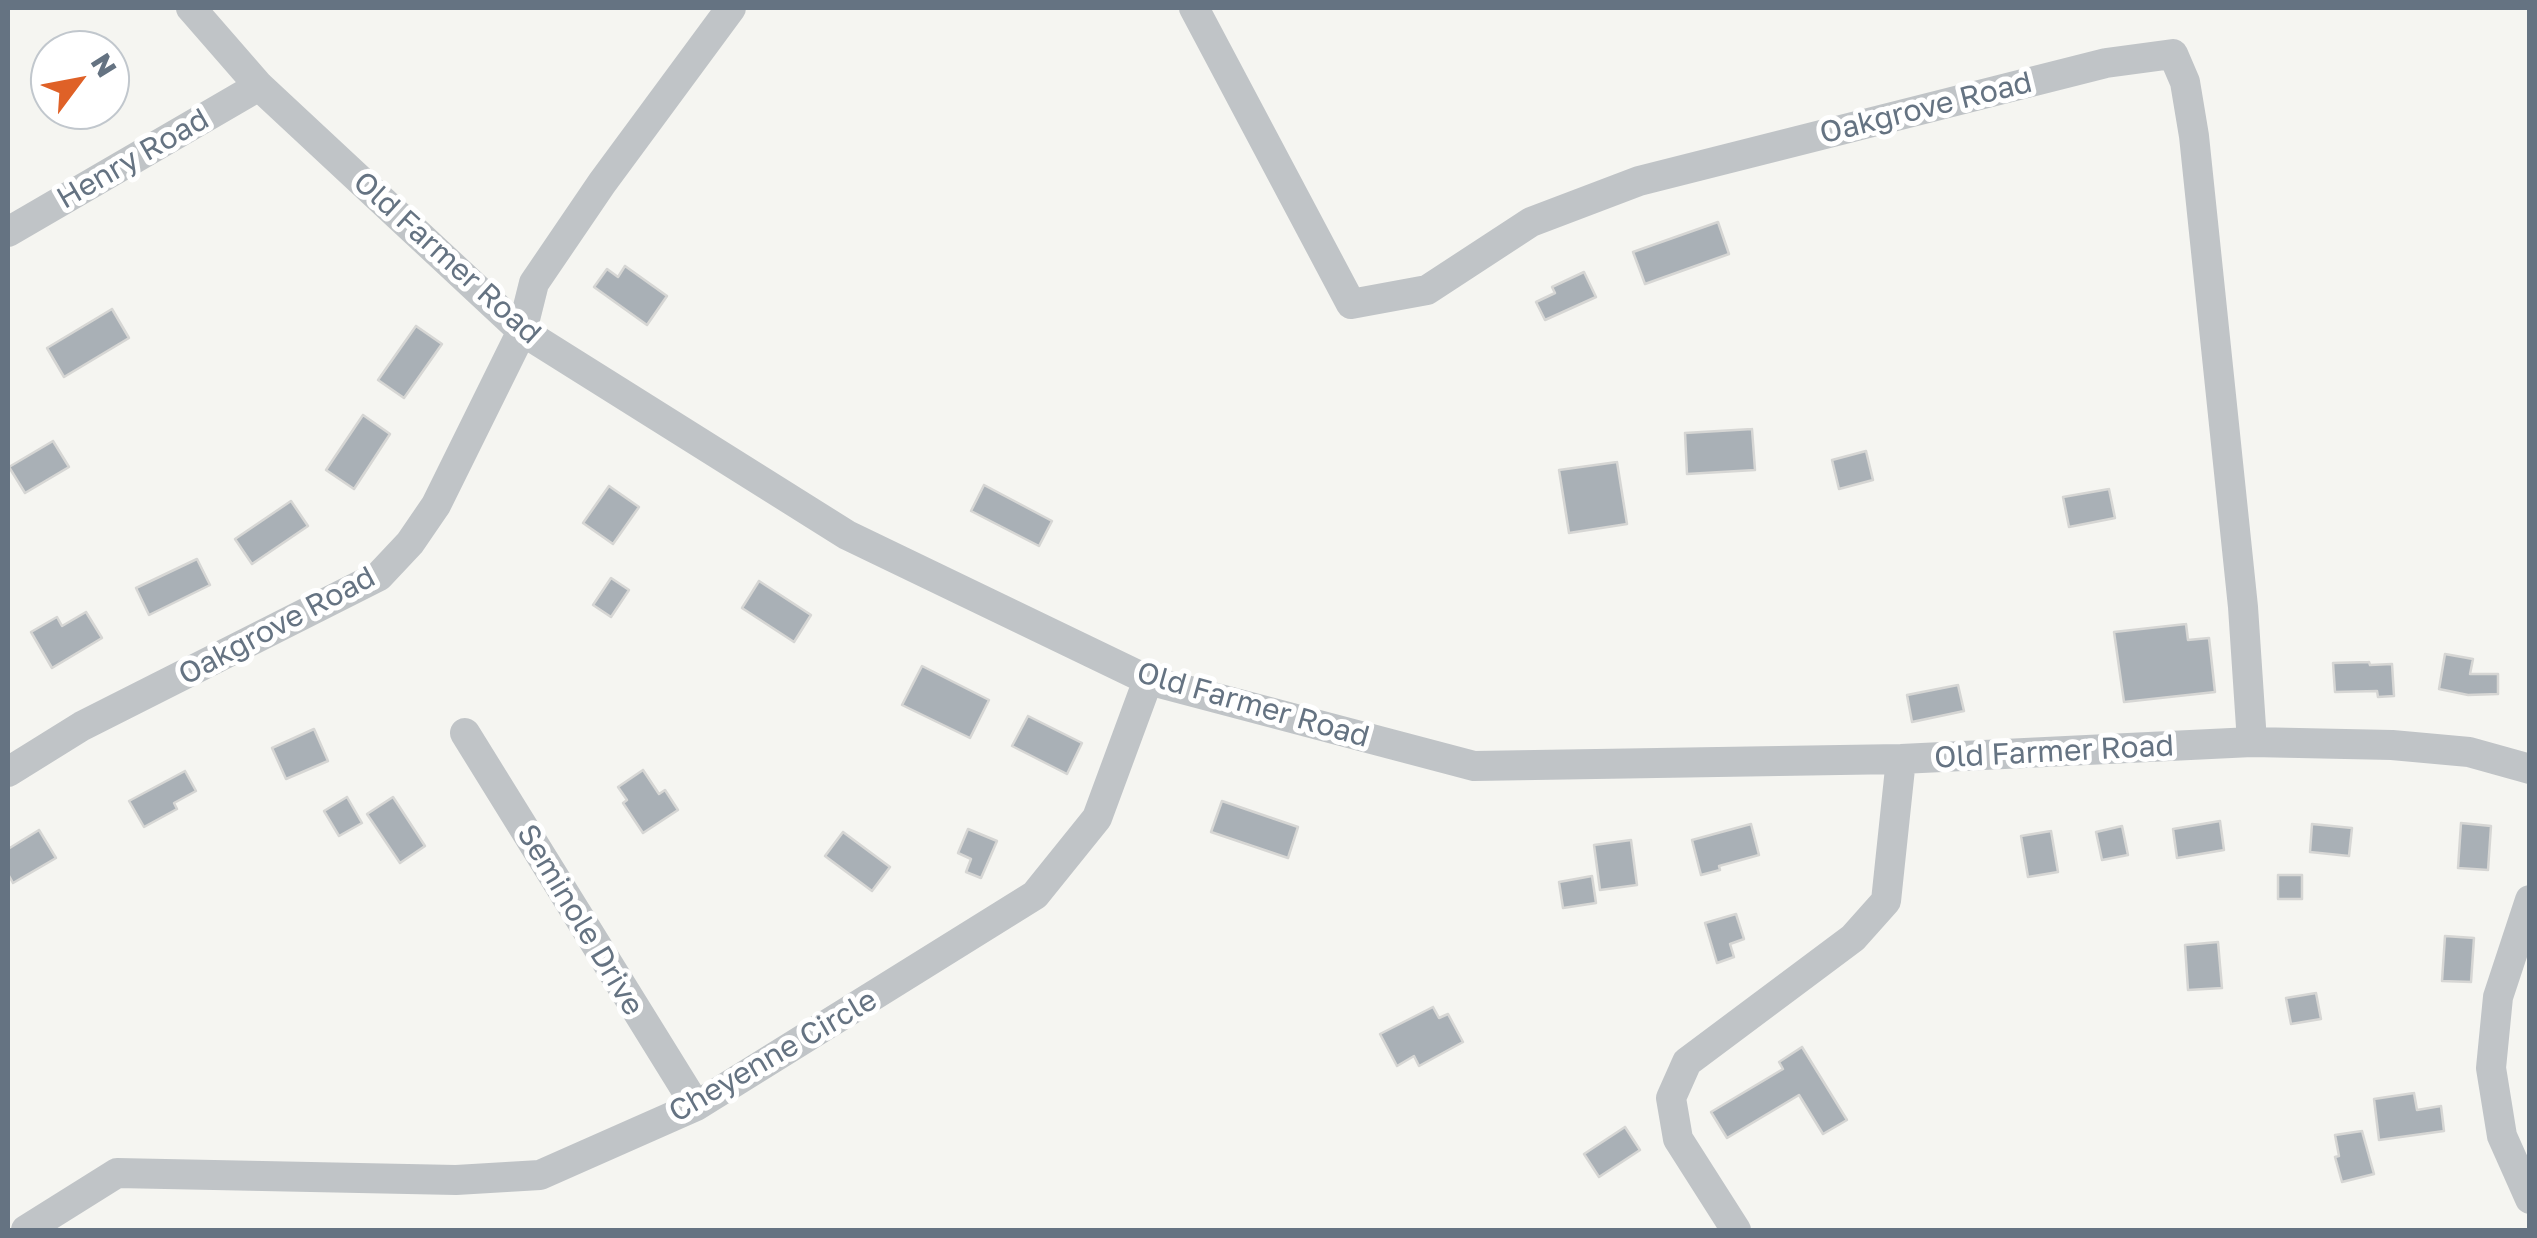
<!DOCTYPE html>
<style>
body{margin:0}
#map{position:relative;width:2537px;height:1238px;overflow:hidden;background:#f5f5f1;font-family:"Golos Text",sans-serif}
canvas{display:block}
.frame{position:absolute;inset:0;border:10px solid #657382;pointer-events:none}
.north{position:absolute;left:30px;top:30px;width:100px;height:100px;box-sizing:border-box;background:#fff;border:2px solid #c1c7cd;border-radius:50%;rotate:58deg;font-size:28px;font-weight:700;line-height:40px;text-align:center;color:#657382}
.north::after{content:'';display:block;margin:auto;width:35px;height:45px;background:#df6127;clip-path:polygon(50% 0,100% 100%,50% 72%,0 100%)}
</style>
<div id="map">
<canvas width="2537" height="1238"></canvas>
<div class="frame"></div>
<div class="north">N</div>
</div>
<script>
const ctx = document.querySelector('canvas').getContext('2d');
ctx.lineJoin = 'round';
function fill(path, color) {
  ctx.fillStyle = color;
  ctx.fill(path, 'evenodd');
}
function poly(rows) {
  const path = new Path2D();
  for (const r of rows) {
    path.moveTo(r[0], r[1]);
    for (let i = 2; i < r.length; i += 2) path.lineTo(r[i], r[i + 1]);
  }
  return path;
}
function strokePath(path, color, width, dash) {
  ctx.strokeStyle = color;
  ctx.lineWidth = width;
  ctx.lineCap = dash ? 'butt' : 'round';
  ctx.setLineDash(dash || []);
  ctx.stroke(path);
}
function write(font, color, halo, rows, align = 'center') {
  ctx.font = font + ' "Golos Text",sans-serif';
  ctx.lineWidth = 10;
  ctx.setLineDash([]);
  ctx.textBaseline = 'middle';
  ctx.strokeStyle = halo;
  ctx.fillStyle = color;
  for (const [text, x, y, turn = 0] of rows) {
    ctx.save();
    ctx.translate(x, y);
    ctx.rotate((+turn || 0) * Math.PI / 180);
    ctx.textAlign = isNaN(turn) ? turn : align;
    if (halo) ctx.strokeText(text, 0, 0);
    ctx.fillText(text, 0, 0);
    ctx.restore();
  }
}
const building = poly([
 [1718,222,1729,254,1645,284,1633,252,1718,222],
 [625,266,667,296,647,325,594,287,607,269,618,277,625,266],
 [1584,272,1596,297,1545,320,1536,302,1555,293,1552,287,1584,272],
 [112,309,129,338,64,377,47,348,112,309],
 [416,326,442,344,404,398,378,380,416,326],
 [363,415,390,434,354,489,326,470,363,415],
 [1752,429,1755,470,1687,474,1685,433,1752,429],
 [53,441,69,467,25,493,9,467,53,441],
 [1866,451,1873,480,1839,489,1832,460,1866,451],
 [1617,462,1627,524,1569,533,1559,470,1617,462],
 [984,485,1052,521,1039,546,971,511,984,485],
 [609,486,639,507,613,544,583,523,609,486],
 [2109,489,2115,518,2069,527,2063,497,2109,489],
 [291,501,308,526,252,564,235,539,291,501],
 [197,559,210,585,149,615,136,588,197,559],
 [611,578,629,590,611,617,593,605,611,578],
 [759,581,811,615,794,642,742,608,759,581],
 [86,612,102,638,52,668,31,632,57,617,62,626,86,612],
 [2186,624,2188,640,2209,638,2215,692,2124,702,2114,632,2186,624],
 [2445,654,2473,659,2470,674,2498,674,2498,694,2468,695,2439,689,2445,654],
 [2369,662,2370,665,2392,664,2394,696,2378,697,2377,691,2335,692,2333,663,2369,662],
 [922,666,989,700,970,738,902,705,922,666],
 [1958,685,1964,711,1912,722,1907,695,1958,685],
 [1028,716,1082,743,1067,774,1012,746,1028,716],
 [314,729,328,761,286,779,272,748,314,729],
 [643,770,659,794,665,790,678,810,643,833,623,803,627,800,618,787,643,770],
 [185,771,196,791,174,803,177,809,144,827,129,801,185,771],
 [347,797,362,823,339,836,324,811,347,797],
 [393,797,425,846,400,863,367,814,393,797],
 [1222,801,1298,827,1288,858,1211,832,1222,801],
 [2220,821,2224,850,2177,858,2173,829,2220,821],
 [2461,823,2491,826,2488,870,2458,868,2461,823],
 [1751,824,1759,855,1719,866,1720,870,1701,875,1692,840,1751,824],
 [2312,824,2352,828,2349,856,2310,852,2312,824],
 [2122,826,2128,855,2102,860,2096,832,2122,826],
 [968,829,997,841,981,878,966,872,971,859,958,853,968,829],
 [39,830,56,858,13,883,8,874,8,849,39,830],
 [2051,831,2058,872,2028,877,2021,836,2051,831],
 [843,832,890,867,872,891,825,856,843,832],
 [1631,840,1637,885,1600,890,1594,845,1631,840],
 [2278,875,2302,875,2302,899,2278,899,2278,875],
 [1592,876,1596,903,1563,908,1559,882,1592,876],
 [1736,914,1744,939,1730,944,1734,957,1717,963,1705,923,1736,914],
 [2445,936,2474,938,2471,982,2442,981,2445,936],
 [2218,942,2222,988,2188,990,2185,945,2218,942],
 [2316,993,2321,1019,2291,1024,2286,998,2316,993],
 [1433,1007,1439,1018,1448,1014,1463,1042,1419,1066,1414,1056,1397,1066,1380,1034,1433,1007],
 [1802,1047,1847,1120,1823,1134,1799,1095,1727,1138,1711,1112,1783,1069,1779,1062,1802,1047],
 [2414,1093,2417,1110,2441,1106,2444,1131,2379,1140,2374,1099,2414,1093],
 [1625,1127,1640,1150,1599,1177,1584,1154,1625,1127],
 [2362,1131,2374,1174,2342,1182,2335,1157,2339,1156,2335,1135,2362,1131]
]);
const minor = poly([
 [191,8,259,86,522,331,847,535,1148,680,1474,766,1901,759,2252,742,2392,745,2469,752,2530,769],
 [1194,8,1351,304,1427,290,1531,222,1639,181,2106,63,2173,54,2185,82,2194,136,2243,607,2252,742],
 [8,232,259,86],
 [465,733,696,1106],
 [8,772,82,726,379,576,410,543,436,505,522,331,534,283,602,183,731,8],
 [2530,900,2498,997,2491,1068,2502,1136,2530,1199],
 [26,1230,117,1173,456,1180,540,1175,696,1106,1035,895,1097,818,1148,680],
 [1736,1230,1678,1139,1671,1098,1687,1062,1853,938,1886,901,1901,759]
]);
const streetNames = [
 ["Oakgrove Road",1926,108,-14],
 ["Henry Road",133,159,-30],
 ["Old Farmer Road",447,258,42],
 ["Oakgrove Road",277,626,-28],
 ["Old Farmer Road",1253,705,16],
 ["Old Farmer Road",2054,752,-3],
 ["Seminole Drive",580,920,59],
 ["Cheyenne Circle",773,1056,-30]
];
fill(building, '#a9b0b6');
strokePath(building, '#d6d6d4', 2.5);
strokePath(minor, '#c0c4c7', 30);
write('30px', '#657382', '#fff', streetNames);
</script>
